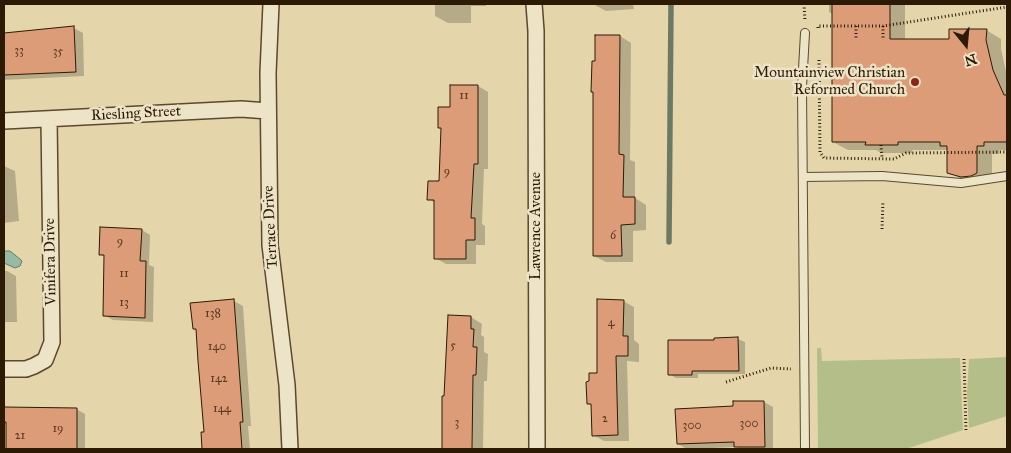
<!DOCTYPE html>
<style>
body{margin:0}
#map{position:relative;width:1011px;height:453px;overflow:hidden;background:#e4d6aa;font-family:"IM FELL Great Primer",serif}
canvas{display:block}
.frame{position:absolute;inset:0;border:5px solid #2c1a04;pointer-events:none}
.north{position:absolute;left:941px;top:20px;width:50px;height:50px;-webkit-text-stroke:4px #ede4c8;paint-order:stroke;rotate:163deg;font-size:14px;font-weight:700;line-height:20px;text-align:center;color:#2c1a04}
.north::after{content:'';display:block;margin:auto;width:18px;height:22px;background:#2c1a04;clip-path:polygon(50% 0,100% 100%,50% 72%,0 100%)}
</style>
<div id="map">
<canvas width="1011" height="453"></canvas>
<div class="frame"></div>
<div class="north">N</div>
</div>
<script>
const ctx = document.querySelector('canvas').getContext('2d');
ctx.lineJoin = 'round';
function fill(path, color) {
  ctx.fillStyle = color;
  ctx.fill(path, 'evenodd');
}
function poly(rows) {
  const path = new Path2D();
  for (const r of rows) {
    path.moveTo(r[0], r[1]);
    for (let i = 2; i < r.length; i += 2) path.lineTo(r[i], r[i + 1]);
  }
  return path;
}
function strokePath(path, color, width, dash) {
  ctx.strokeStyle = color;
  ctx.lineWidth = width;
  ctx.lineCap = dash ? 'butt' : 'round';
  ctx.setLineDash(dash || []);
  ctx.stroke(path);
}
function write(font, color, halo, rows, align = 'center') {
  ctx.font = font + ' "IM FELL Great Primer",serif';
  ctx.lineWidth = 5;
  ctx.setLineDash([]);
  ctx.textBaseline = 'middle';
  ctx.strokeStyle = halo;
  ctx.fillStyle = color;
  for (const [text, x, y, turn = 0] of rows) {
    ctx.save();
    ctx.translate(x, y);
    ctx.rotate((+turn || 0) * Math.PI / 180);
    ctx.textAlign = isNaN(turn) ? turn : align;
    if (halo) ctx.strokeText(text, 0, 0);
    ctx.fillText(text, 0, 0);
    ctx.restore();
  }
}
const green = poly([
 [817,348,821,348,822,361,960,358,963,430,906,449,818,449],
 [1007,357,1007,416,969,428,967,394,969,359]
]);
const water = poly([
 [4,251,10,251,20,259,22,261,20,266,15,268,4,263,4,251]
]);
const shadow = poly([
 [435,4,486,4,486,6,471,6,471,23,448,23,435,16],
 [593,4,633,4,634,9,606,11],
 [829,4,905,4,905,40,950,40,986,30,1001,39,1001,49,1007,76,1007,150,999,150,999,154,992,154,992,181,987,184,972,185,949,172,948,150,912,150,912,153,881,153,876,150,848,150,833,142,833,14,829,12],
 [74,28,83,33,84,76,4,80,4,34],
 [620,36,631,43,630,160,635,162,635,198,646,205,646,230,633,231,633,262,606,262,594,256,596,62],
 [478,86,488,92,488,169,484,169,482,224,485,226,485,245,476,245,476,264,446,264,435,258,435,203,429,199,440,183,442,129,439,128,451,108],
 [4,166,15,171,19,221,4,223],
 [142,230,150,235,149,265,154,267,153,322,113,320,104,315,105,257,100,254],
 [4,271,7,271,16,276,17,322,4,322],
 [234,301,243,306,251,426,248,426,250,449,203,449,202,433,205,433,197,331,194,329],
 [623,301,634,307,634,340,639,344,639,362,627,361,629,441,604,441,593,435,592,405,588,403],
 [471,317,482,324,481,335,484,337,484,352,488,354,487,381,484,381,483,449,443,449,444,397,446,397],
 [715,339,738,339,745,342,745,374,698,374,698,378,676,378,669,374,715,341],
 [764,402,773,407,773,449,741,449,736,447,687,449,678,444,734,407],
 [4,408,76,409,85,414,85,449,7,449,7,425,4,423]
]);
const stream = poly([
 [669,242,671,4]
]);
const building = poly([
 [832,4,890,4,890,39,949,39,949,29,987,29,986,40,993,70,1004,95,1007,95,1007,142,984,142,984,146,977,146,977,173,971,176,961,177,947,173,947,146,940,146,940,142,898,142,898,145,865,145,866,142,832,142,832,4],
 [74,26,76,72,4,75,4,33,74,26],
 [595,35,620,35,619,154,624,155,623,197,635,197,635,224,621,225,622,256,593,256,593,92,591,92,592,61,595,61,595,35],
 [450,85,478,85,478,164,474,164,471,218,475,218,475,240,466,240,466,259,434,259,434,200,427,200,428,181,439,181,441,128,438,128,438,107,450,107,450,85],
 [100,227,142,229,140,261,146,261,145,318,103,316,104,255,99,255,100,227],
 [234,299,243,422,240,422,242,449,202,449,201,432,204,432,198,361,196,329,193,329,190,303,234,299],
 [597,299,624,300,623,336,628,336,628,356,616,356,618,435,592,436,591,404,587,404,586,382,589,381,589,373,597,373,597,299],
 [448,315,471,316,471,329,474,329,473,347,477,347,476,375,473,375,472,449,442,449,442,396,444,396,448,315],
 [738,337,739,371,692,371,692,375,668,375,668,340,714,340,714,338,738,337],
 [733,401,764,401,765,447,734,447,734,442,677,444,675,409,733,406,733,401],
 [4,407,77,408,77,449,6,449,6,422,4,422,4,407]
]);
const path = poly([
 [804,4,805,21],
 [856,26,856,39],
 [883,26,883,39],
 [818,28,818,26,883,26,1007,7],
 [819,60,820,152,824,158,894,159,906,153,1007,152],
 [881,145,882,158],
 [882,229,883,201],
 [964,359,966,432],
 [726,382,771,368,791,369]
]);
const service = poly([
 [805,33,802,87,805,449],
 [803,177,882,176,961,183,1007,176]
]);
const minor = poly([
 [271,4,268,73,270,245,287,385,290,449],
 [534,4,536,31,537,449],
 [4,121,241,109,268,111],
 [4,369,26,369,34,366,45,360,52,342,49,119]
]);
const markers = [
 [915,82,5,"#8f2418"]
];
const numberNames = [
 ["33",19,51],
 ["35",58,52],
 ["11",464,96],
 ["9",447,172],
 ["6",613,236],
 ["9",120,242],
 ["11",124,274],
 ["13",124,303],
 ["138",213,314],
 ["4",611,323],
 ["5",453,346],
 ["140",217,347],
 ["142",219,379],
 ["144",222,409],
 ["2",605,419],
 ["3",457,423],
 ["300",749,424],
 ["300",692,426],
 ["19",58,429],
 ["21",20,436]
];
const poiNames = [
 ["Mountainview Christian",905,73],
 ["Reformed Church",905,90]
];
const streetNames = [
 ["Riesling Street",136,114,-3],
 ["Lawrence Avenue",536,226,-90],
 ["Terrace Drive",271,227,-93],
 ["Vinifera Drive",51,262,-91]
];
fill(green, '#b4be88');
fill(water, '#96baa5');
strokePath(water, '#6c7a65', 1);
fill(shadow, '#0003');
strokePath(stream, '#6c7a65', 5.5);
fill(building, '#dd9c78');
strokePath(building, '#2c1a04', 1);
strokePath(service, '#5a492e', 10);
strokePath(minor, '#5a492e', 18);
strokePath(path, '#2c1a04', 3, [1, 2.5]);
strokePath(service, '#ede4c8', 8);
strokePath(minor, '#ede4c8', 15);
for (const [x, y, r, color] of markers) {
  const dot = new Path2D();
  dot.arc(x, y, r, 0, 2 * Math.PI);
  ctx.fillStyle = color;
  ctx.fill(dot);
  strokePath(dot, '#ede4c8', 2);
}
write('12px', '#583a21', null, numberNames);
write('15px', '#2c1a04', '#ede4c8', poiNames, 'right');
write('15px', '#2c1a04', '#ede4c8', streetNames);
</script>
